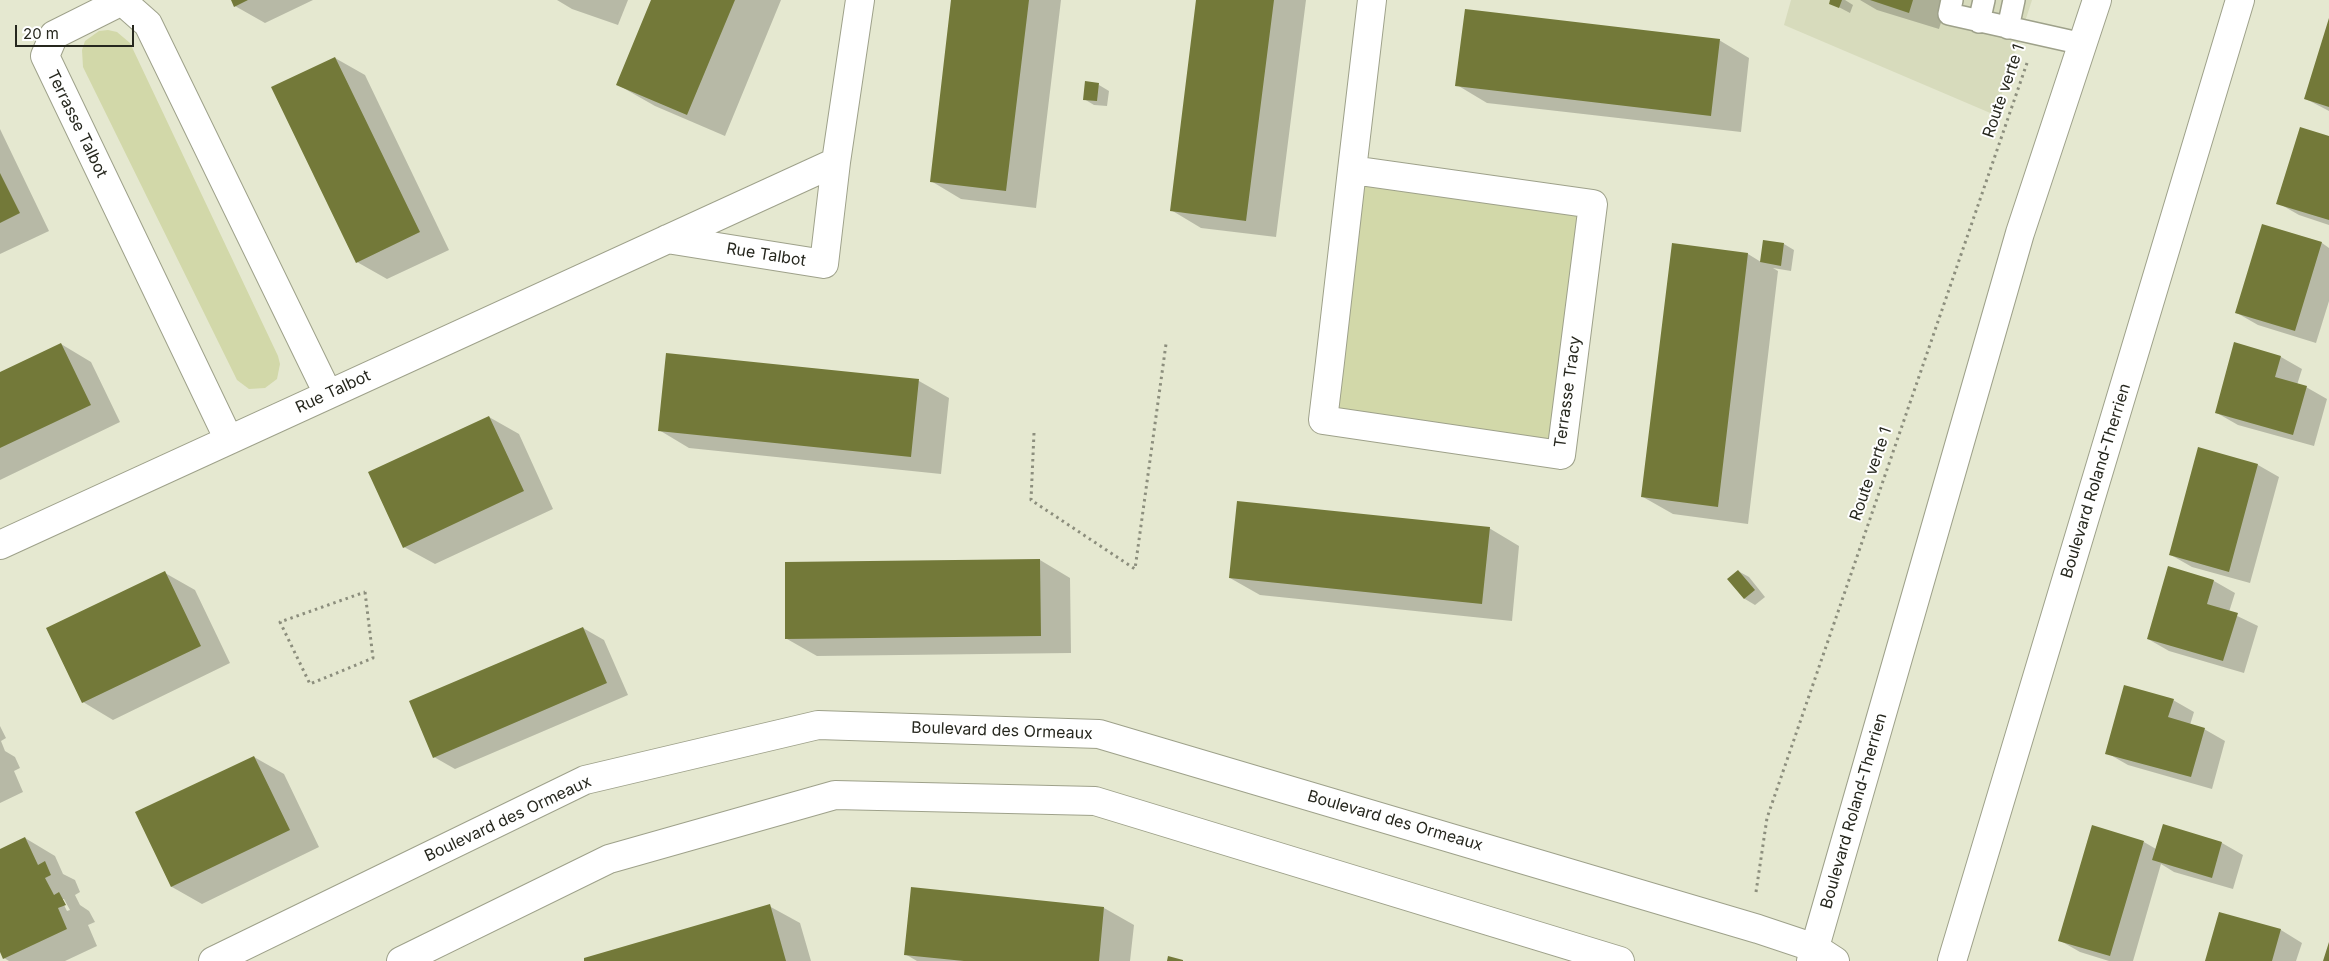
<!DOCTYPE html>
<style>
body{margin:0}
#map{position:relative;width:2329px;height:961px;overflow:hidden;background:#e5e8d0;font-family:Inter,sans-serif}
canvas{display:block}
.scale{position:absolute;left:15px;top:25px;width:119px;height:22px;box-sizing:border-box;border:2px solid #26271e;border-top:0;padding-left:6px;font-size:15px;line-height:18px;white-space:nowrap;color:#26271e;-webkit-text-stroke:4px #fff;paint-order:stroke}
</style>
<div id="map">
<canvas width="2329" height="961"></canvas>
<div class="scale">20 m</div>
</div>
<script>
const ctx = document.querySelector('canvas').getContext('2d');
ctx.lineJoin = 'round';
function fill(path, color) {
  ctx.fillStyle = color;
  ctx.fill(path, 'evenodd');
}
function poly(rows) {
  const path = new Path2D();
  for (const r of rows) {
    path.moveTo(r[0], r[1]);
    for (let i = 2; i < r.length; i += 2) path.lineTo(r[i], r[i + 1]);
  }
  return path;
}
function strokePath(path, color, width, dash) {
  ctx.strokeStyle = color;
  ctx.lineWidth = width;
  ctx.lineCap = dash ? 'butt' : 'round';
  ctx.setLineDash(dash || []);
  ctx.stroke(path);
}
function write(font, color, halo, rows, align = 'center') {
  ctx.font = font + ' Inter,sans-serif';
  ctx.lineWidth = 4;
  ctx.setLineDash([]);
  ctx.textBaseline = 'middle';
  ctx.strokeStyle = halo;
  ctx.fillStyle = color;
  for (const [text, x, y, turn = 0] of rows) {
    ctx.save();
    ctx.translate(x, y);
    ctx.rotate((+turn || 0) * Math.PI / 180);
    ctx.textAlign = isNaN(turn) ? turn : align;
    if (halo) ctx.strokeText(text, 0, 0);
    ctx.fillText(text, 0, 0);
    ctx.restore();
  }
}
const built = poly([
 [1791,0,2032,0,1995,115,1784,25]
]);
const green = poly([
 [108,30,117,32,130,43,278,356,280,364,277,379,265,388,249,389,237,380,83,67,82,50,85,41,99,31],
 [1362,183,1580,214,1552,442,1335,410]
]);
const shadow = poly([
 [233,0,313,0,265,23,235,6],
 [557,0,628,0,618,25,572,9],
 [652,0,781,0,725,136,655,106,618,85],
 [953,0,1061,0,1036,208,961,199,931,181],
 [1198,0,1306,0,1276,237,1201,228,1171,210],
 [1832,0,1845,0,1853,5,1850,13,1831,3],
 [1860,0,1948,0,1939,29,1877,10],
 [2329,21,2329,111,2306,99],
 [1719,40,1749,58,1741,132,1487,103,1457,85],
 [335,58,365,75,449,250,387,279,357,262],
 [1099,85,1109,91,1107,106,1094,105,1084,99],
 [0,129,49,231,0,254],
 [2329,137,2329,225,2299,215,2278,203],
 [2263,226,2322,243,2329,248,2329,301,2316,343,2258,325,2237,313],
 [1673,244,1748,254,1761,262,1784,244,1794,250,1791,271,1773,268,1778,271,1748,524,1673,514,1643,497],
 [61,344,91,362,120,422,0,480,0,373],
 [2235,344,2281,357,2302,369,2297,385,2306,387,2327,399,2314,446,2238,425,2217,413],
 [667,354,919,381,949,398,941,474,689,448,659,430],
 [489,417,519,434,553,509,435,564,404,547],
 [2199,449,2258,465,2279,477,2250,583,2192,567,2171,555],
 [1489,528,1519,546,1512,621,1260,595,1230,578],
 [1040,560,1070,578,1071,653,817,656,787,639],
 [2169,568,2214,581,2235,593,2229,612,2258,626,2244,673,2169,651,2148,639],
 [1738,571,1749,577,1765,597,1755,605,1745,599,1729,579],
 [165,573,195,590,230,663,113,720,83,702],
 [583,628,604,640,628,695,455,769,434,757],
 [2173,700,2194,712,2190,725,2204,729,2225,741,2212,789,2128,765,2107,753],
 [0,726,6,738,1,741,5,751,15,757,20,768,14,771,23,792,0,803],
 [254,757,284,774,319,847,202,904,172,887,137,813],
 [2163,825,2222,843,2243,855,2233,889,2174,872,2161,864,2133,961,2109,961,2080,952,2059,940,2144,842,2156,849],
 [25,838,55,856,63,874,75,880,80,892,75,895,80,905,89,911,95,922,88,925,97,946,65,961,9,961,4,958,0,949,0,850],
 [61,899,64,899,70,910,67,911],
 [769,906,800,923,811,961,586,961],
 [1104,908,1134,925,1130,961,917,961,905,954],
 [2281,930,2302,943,2296,961,2206,961]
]);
const building = poly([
 [231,0,248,0,234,7],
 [651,0,735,0,687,115,616,85],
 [951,0,1029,0,1006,191,930,182],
 [1196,0,1274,0,1246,221,1170,211],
 [1830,0,1842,0,1839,8,1829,4],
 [1870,0,1913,0,1909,13],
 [1465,9,1720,39,1711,116,1455,86],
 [2329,18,2329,107,2304,99],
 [335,57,420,232,356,263,271,87],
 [1085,81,1099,83,1097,101,1083,100],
 [2300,127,2329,136,2329,220,2276,204],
 [0,173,20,213,0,223],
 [2262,224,2322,242,2295,331,2235,313],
 [1763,240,1784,243,1781,266,1760,262],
 [1672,243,1748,253,1718,507,1641,497],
 [2234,342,2281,356,2275,377,2307,386,2293,435,2215,413],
 [61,343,91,405,0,448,0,372],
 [666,353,919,379,911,457,658,431],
 [489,416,524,491,403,548,368,472],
 [2198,447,2258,464,2229,572,2169,555],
 [1237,501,1490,527,1482,604,1229,578],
 [1040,559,1041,636,785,639,785,562],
 [2168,566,2214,580,2207,604,2238,613,2223,661,2147,639],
 [1738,570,1755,590,1744,599,1727,579],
 [165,571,201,646,82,703,46,628],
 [583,627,607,683,433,758,409,701],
 [2124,685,2174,699,2168,717,2205,728,2191,777,2105,754],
 [254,756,290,830,171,887,135,812],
 [2163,824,2222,842,2212,878,2152,860],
 [2092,825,2144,841,2110,956,2058,941],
 [25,837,38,865,45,861,51,875,45,878,54,895,59,892,66,905,58,908,67,929,3,959,0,952,0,849],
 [911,887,1104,907,1099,961,964,961,904,955],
 [770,904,786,961,584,961,584,958],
 [2219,912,2281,929,2272,961,2205,961],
 [2329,942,2329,961,2323,961],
 [1168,956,1183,960,1183,961,1167,961]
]);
const path = poly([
 [1034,433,1031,500,1135,569,1166,344],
 [365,592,373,658,310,684,280,622,365,592],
 [1756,892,1767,818,2027,63]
]);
const lane = poly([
 [1952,0,1949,14,2083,44],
 [1979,22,1984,0],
 [2008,28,2014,0]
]);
const street = poly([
 [1352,170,1593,204,1561,455,1323,420,1330,362,1352,170,1372,0],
 [667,239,824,264,836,162],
 [229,440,45,56,54,35,122,1,148,24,328,394],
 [0,545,836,162,860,0]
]);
const secondary = poly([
 [213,961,585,780,818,725,1099,734,1758,929,1815,948,1835,961],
 [401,961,609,859,835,795,1095,801,1620,961],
 [1811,961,2020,233,2097,0],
 [1952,961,2240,0]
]);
const streetNames = [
 ["Route verte 1",2004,91,-71],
 ["Terrasse Talbot",77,124,64],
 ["Rue Talbot",766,255,9],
 ["Rue Talbot",333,392,-25],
 ["Terrasse Tracy",1568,392,-82],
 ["Route verte 1",1871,474,-71],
 ["Boulevard Roland-Therrien",2096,481,-73],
 ["Boulevard des Ormeaux",1002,731,2],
 ["Boulevard Roland-Therrien",1854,811,-74],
 ["Boulevard des Ormeaux",508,819,-25],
 ["Boulevard des Ormeaux",1395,821,16]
];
fill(built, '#d7dbbc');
fill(green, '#d2d8a9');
fill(shadow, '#0003');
fill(building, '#737939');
strokePath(lane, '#9ea18a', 24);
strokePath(street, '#9ea18a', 30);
strokePath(secondary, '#9ea18a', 30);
strokePath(path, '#8c8e7d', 3, [2.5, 4]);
strokePath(lane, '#fff', 21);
strokePath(street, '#fff', 28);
strokePath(secondary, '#fff', 28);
write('16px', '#26271e', '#fff', streetNames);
</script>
